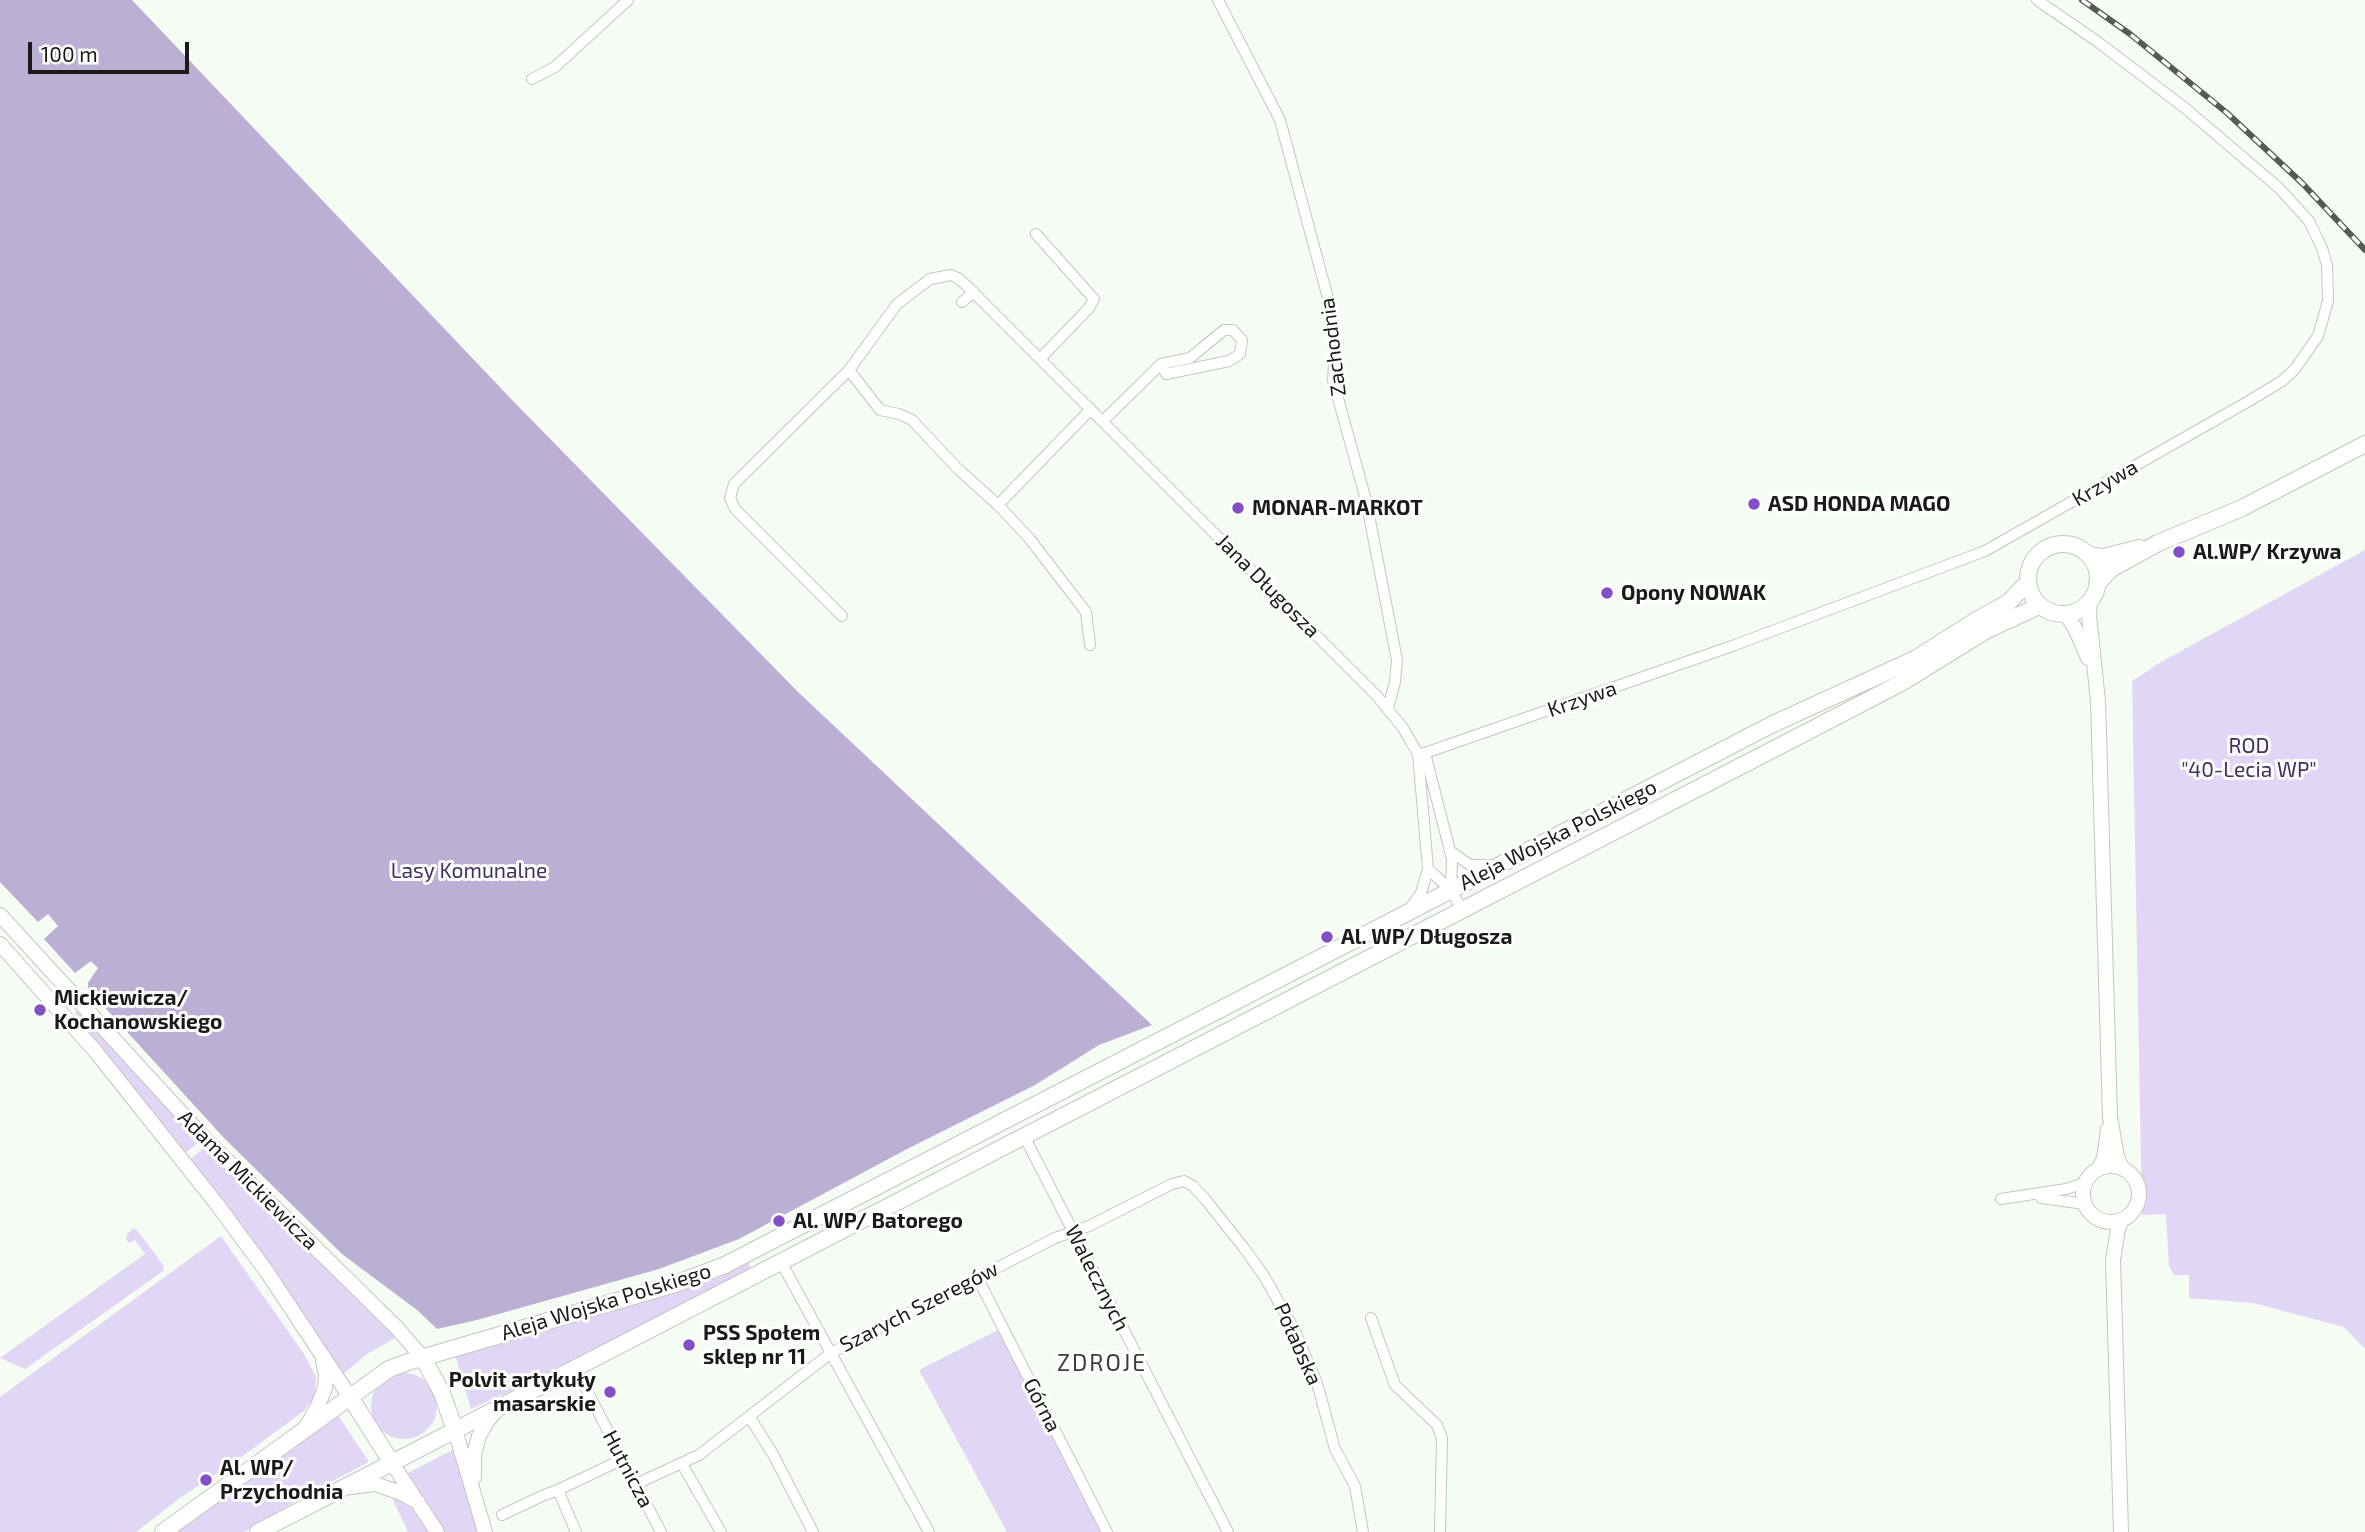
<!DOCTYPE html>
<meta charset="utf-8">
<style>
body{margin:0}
#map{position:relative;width:2365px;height:1532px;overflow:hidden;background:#f4fcf3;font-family:"Exo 2",sans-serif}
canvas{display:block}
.scale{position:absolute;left:28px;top:42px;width:161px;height:32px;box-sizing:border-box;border:4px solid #181b17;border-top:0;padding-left:9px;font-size:21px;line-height:24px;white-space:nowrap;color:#181b17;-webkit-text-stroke:5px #fff;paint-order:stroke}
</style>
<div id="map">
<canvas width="2365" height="1532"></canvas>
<div class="scale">100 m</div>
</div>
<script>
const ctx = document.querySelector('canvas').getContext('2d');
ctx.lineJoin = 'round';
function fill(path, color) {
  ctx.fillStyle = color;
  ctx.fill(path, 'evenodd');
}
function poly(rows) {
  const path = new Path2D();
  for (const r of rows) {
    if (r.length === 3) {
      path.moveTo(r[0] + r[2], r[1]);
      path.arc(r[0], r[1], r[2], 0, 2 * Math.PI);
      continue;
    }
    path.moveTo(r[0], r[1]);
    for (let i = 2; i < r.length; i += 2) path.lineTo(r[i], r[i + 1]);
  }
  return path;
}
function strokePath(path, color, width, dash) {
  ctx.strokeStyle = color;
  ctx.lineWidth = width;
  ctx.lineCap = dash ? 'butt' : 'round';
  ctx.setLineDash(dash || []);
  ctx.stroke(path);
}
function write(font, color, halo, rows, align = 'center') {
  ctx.font = font + ' "Exo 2",sans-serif';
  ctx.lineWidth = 6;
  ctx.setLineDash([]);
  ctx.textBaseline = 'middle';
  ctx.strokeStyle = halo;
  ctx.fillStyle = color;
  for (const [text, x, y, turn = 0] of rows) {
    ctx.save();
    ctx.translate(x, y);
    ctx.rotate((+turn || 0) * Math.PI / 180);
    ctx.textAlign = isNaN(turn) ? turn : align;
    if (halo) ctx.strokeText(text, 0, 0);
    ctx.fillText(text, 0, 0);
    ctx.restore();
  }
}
const green = poly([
 [2365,550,2365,1349,2344,1327,2253,1303,2189,1298,2189,1275,2174,1275,2169,1266,2166,1214,2142,1215,2132,681,2161,662],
 [76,1011,80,1012,199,1142,184,1154,74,1018],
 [205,1147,397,1337,367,1354,342,1375,189,1160],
 [134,1228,137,1230,164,1266,163,1271,25,1369,0,1358,145,1254,135,1240,129,1243,126,1239,127,1234],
 [221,1236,304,1354,316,1377,315,1396,304,1411,240,1458,180,1498,136,1532,0,1532,0,1397],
 [747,1260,752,1270,572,1363,471,1409,455,1355],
 [998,1330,1092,1511,1102,1532,1007,1532,919,1370],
 [404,1406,33],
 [337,1414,369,1462,306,1495,244,1532,174,1532],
 [454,1449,478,1532,444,1532,406,1474],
 [390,1494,412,1505,430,1532,408,1532]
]);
const forest = poly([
 [0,0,132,0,514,402,798,692,1152,1025,1099,1045,1035,1085,907,1149,739,1239,659,1269,477,1320,437,1329,417,1310,342,1254,224,1138,88,989,88,983,98,968,91,961,75,973,44,939,58,926,48,914,38,922,0,882]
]);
const minor = poly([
 [1218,0,1280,120,1332,313,1335,352,1333,380,1366,500,1397,660,1395,682,1388,708],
 [532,79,555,67,628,0],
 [1036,234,1094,299,1089,308,1040,359],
 [962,302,974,292],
 [849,370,880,410,899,414,912,420,958,469,998,505],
 [1103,421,1161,364,1190,358,1224,330,1233,330,1242,340,1240,354,1229,361,1166,374,1161,364],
 [842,616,735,509,730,498,734,484,849,370,897,304,930,279,951,275,958,278,967,286,1377,696,1403,728,1418,754,1425,753],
 [1090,645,1086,612,1029,538,998,505,1091,409],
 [1425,753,1735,645,1985,551,2249,401,2282,381,2295,369,2318,336,2328,301,2327,265,2322,248,2309,221,2279,188,2185,108,2098,42,2037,0],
 [1425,753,1452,859,1451,890],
 [1450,851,1470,865,1494,865],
 [1428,869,1451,890,1462,910],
 [1411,907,1421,893,1428,869,1418,754],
 [1024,1136,1228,1532],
 [2041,1198,2085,1204],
 [2001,1199,2066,1189,2085,1183],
 [781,1262,929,1532],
 [977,1277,1107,1532],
 [1371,1318,1395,1385,1437,1425,1442,1438,1440,1532],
 [575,1368,661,1532],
 [749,1416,774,1456,813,1532],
 [682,1464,721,1532],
 [636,1484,699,1455,831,1353,1055,1238,1089,1226,1172,1184,1184,1181,1193,1186,1205,1199,1244,1248,1264,1276,1294,1329,1317,1383,1335,1449,1355,1486,1363,1532],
 [502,1515,544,1495,558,1490],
 [576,1532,558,1490,623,1459]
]);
const tertiary = poly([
 [2090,602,2089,615,2098,701,2110,1117,2117,1157,2122,1168],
 [2066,614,2076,630,2088,658],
 [0,915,207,1141,397,1328,423,1358],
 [0,944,96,1052,216,1203,267,1272,350,1397],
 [2111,1194,28],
 [2099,1168,2104,1159,2108,1129],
 [306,1427,317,1408,325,1388,326,1374,323,1362],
 [455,1430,485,1532],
 [392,1463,437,1532],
 [474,1477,474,1454,479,1436,488,1420,498,1409],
 [350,1487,375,1484,401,1493,418,1502],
 [2121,1532,2113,1260,2118,1229,2122,1220]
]);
const secondary = poly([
 [2063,579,35],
 [2085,552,2093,556,2104,557,2139,548],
 [2097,584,2111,569,2158,543,2242,508,2365,444],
 [423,1358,442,1393,455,1430],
 [350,1397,392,1463],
 [163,1532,389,1369,411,1361,675,1284,725,1265,1773,724,1915,659,1975,621,2009,602,2028,582],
 [258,1532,1803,734,1901,683,1987,630,2039,606]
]);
const rail = poly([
 [2082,0,2130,34,2227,113,2302,183,2365,250]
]);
const markers = [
 [1754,504,7,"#834fc6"],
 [1238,508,7,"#834fc6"],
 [2179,552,7,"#834fc6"],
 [1607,593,7,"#834fc6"],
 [1327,937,7,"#834fc6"],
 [40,1010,7,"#834fc6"],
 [779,1221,7,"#834fc6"],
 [689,1345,7,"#834fc6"],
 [610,1392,7,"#834fc6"],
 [206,1480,7,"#834fc6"]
];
const streetNames = [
 ["Zachodnia",1333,347,-97],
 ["Krzywa",2105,483,-30],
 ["Jana Długosza",1268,586,45],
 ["Krzywa",1582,699,-19],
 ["Aleja Wojska Polskiego",1558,835,-27],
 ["Adama Mickiewicza",248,1180,45],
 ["Walecznych",1097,1278,63],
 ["Aleja Wojska Polskiego",606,1302,-17],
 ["Szarych Szeregów",919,1307,-27],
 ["Połabska",1298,1344,66],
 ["Górna",1042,1405,63],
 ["Hutnicza",628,1469,62]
];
const poiNames = [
 ["ASD HONDA MAGO",1768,504],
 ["MONAR-MARKOT",1252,508],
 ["Al.WP/ Krzywa",2193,552],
 ["Opony NOWAK",1621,593],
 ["Al. WP/ Długosza",1341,937],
 ["Mickiewicza/",54,998],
 ["Kochanowskiego",54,1022],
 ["Al. WP/ Batorego",793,1221],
 ["PSS Społem",703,1333],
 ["sklep nr 11",703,1357],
 ["Polvit artykuły",596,1380,"right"],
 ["masarskie",596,1404,"right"],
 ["Al. WP/",220,1468],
 ["Przychodnia",220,1492]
];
const parkNames = [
 ["ROD",2249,746],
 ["\"40-Lecia WP\"",2249,770],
 ["Lasy Komunalne",469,871]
];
const neighbourhoodNames = [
 ["ZDROJE",1102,1363]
];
fill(green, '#e1d6f6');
fill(forest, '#bbafd3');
strokePath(minor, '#c0c8bf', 12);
strokePath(tertiary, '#c0c8bf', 16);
strokePath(secondary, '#c0c8bf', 18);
strokePath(minor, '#fff', 10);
strokePath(tertiary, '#fff', 14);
strokePath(secondary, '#fff', 16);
strokePath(rail, '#565a55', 6);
strokePath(rail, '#fff', 3.5, [10]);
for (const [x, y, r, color] of markers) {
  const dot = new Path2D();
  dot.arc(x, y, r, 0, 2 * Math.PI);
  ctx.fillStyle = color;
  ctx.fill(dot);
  strokePath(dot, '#fff', 2.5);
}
write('21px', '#181b17', '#fff', streetNames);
write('bold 21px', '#181b17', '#fff', poiNames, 'left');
write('21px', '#43305f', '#fff', parkNames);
ctx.letterSpacing = '2px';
write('23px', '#394038', '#fff', neighbourhoodNames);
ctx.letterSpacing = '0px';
</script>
